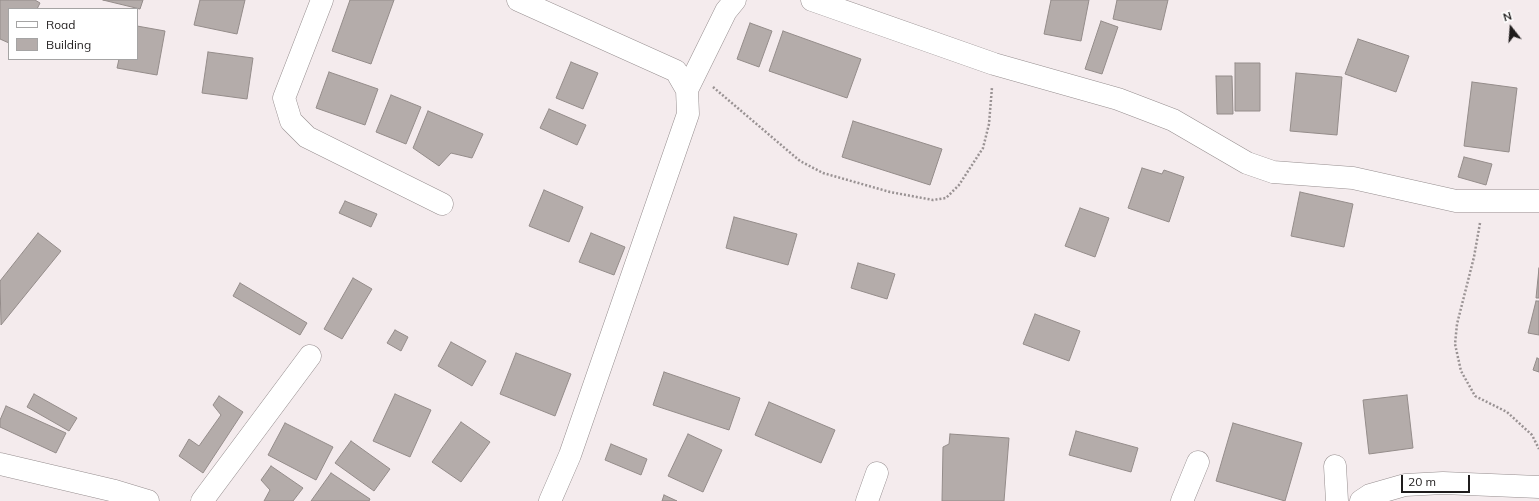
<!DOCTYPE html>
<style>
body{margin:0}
#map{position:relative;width:1539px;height:501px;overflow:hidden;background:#f4ebed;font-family:Mulish,sans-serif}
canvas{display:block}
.legend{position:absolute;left:8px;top:8px;width:130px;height:52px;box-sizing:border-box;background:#fff;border:1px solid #a5a4a4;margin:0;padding:5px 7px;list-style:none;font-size:12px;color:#1f1c1c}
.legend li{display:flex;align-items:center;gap:8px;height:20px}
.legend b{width:20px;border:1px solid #a5a4a4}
.north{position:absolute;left:1491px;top:8px;width:40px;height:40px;-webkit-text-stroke:3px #fff;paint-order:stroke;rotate:343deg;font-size:11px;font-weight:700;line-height:16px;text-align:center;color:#1f1c1c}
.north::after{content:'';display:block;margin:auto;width:14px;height:18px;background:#1f1c1c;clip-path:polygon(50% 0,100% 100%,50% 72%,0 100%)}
.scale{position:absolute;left:1401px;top:475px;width:69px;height:18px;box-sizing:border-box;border:2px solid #1f1c1c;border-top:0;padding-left:5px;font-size:12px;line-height:14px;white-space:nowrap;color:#1f1c1c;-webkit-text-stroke:3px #fff;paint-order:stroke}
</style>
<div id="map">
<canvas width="1539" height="501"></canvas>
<ul class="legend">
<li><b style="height:5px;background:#fff"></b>Road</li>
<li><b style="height:11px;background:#b4acaa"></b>Building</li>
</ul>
<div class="north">N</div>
<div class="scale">20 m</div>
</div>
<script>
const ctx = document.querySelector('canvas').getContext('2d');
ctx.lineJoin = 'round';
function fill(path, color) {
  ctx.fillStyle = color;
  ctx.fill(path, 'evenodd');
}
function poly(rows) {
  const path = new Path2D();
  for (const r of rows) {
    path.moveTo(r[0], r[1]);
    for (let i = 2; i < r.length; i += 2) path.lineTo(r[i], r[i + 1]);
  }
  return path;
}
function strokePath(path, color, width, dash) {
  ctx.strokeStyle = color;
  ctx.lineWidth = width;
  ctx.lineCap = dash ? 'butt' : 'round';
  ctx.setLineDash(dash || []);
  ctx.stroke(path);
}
const building = poly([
 [0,0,35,0,40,3,37,9,9,9,9,43,0,39,0,0],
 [103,0,143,0,140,9,103,0],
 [200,0,245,0,237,34,194,25,200,0],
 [350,0,394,0,371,64,332,51,350,0],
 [1051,0,1089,0,1081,41,1044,34,1051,0],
 [1117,0,1168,0,1161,30,1113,19,1117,0],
 [1101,21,1118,27,1102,74,1085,69,1101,21],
 [750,23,772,31,759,67,737,59,750,23],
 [137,26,165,31,157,75,117,68,119,59,137,59,137,26],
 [783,31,861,59,847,98,769,71,783,31],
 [1358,39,1409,56,1396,92,1345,74,1358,39],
 [208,52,253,58,247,99,202,93,208,52],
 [571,62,598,73,583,109,556,98,571,62],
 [1235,63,1260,63,1260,111,1235,111,1235,63],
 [329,72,378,89,365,125,316,108,329,72],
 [1296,73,1342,77,1337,135,1290,131,1296,73],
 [1216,76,1232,76,1233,114,1217,114,1216,76],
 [1472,82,1517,88,1509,152,1464,146,1472,82],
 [391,95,421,107,406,144,376,132,391,95],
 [549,109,586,125,577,145,540,128,549,109],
 [428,111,483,134,472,158,451,153,439,166,413,148,428,111],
 [853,121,942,149,930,185,842,157,853,121],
 [1464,157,1492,164,1486,185,1458,177,1464,157],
 [1142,168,1162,174,1164,170,1184,177,1169,222,1128,208,1142,168],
 [544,190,583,207,569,242,529,226,544,190],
 [1300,192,1353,204,1344,247,1291,236,1300,192],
 [345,201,377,214,371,227,339,213,345,201],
 [1080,208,1109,218,1095,257,1065,246,1080,208],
 [734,217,797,234,788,265,726,248,734,217],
 [38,233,61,251,1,325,0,281,38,233],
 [591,233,625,247,614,275,579,262,591,233],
 [858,263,895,274,887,299,851,288,858,263],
 [1539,268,1539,298,1536,298,1539,268],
 [353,278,372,289,342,339,324,329,353,278],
 [240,283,307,323,300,335,233,296,240,283],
 [1536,301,1539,301,1539,335,1528,333,1536,301],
 [1035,314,1080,331,1069,361,1023,344,1035,314],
 [395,330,408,337,401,351,387,343,395,330],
 [451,342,486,361,472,386,438,366,451,342],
 [516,353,571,374,555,416,500,394,516,353],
 [1537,358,1539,359,1539,372,1533,370,1537,358],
 [664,372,740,398,729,430,653,405,664,372],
 [34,394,77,418,69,431,27,407,34,394],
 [395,394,431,410,410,457,373,441,395,394],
 [1407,395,1413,448,1369,454,1363,400,1407,395],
 [219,396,243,412,203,473,179,456,189,439,199,446,221,415,213,405,219,396],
 [769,402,835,430,821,463,755,435,769,402],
 [6,406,66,433,56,453,0,427,0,420,6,406],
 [461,422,490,442,461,482,432,462,461,422],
 [285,423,333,447,316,480,268,455,285,423],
 [1233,423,1302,443,1285,501,1216,481,1233,423],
 [1076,431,1138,448,1131,472,1069,455,1076,431],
 [688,434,722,450,703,492,668,476,688,434],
 [950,434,1009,438,1004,501,942,501,943,447,949,444,950,434],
 [351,441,390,469,374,491,335,463,351,441],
 [611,444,647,459,641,475,605,460,611,444],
 [271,466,303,488,293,501,264,501,270,490,261,480,271,466],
 [331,473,370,499,369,501,311,501,331,473],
 [664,495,677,501,662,501,664,495]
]);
const path = poly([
 [713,87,800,161,823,173,890,192,933,200,946,198,959,185,983,148,989,124,992,87],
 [1480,223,1474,257,1457,324,1455,344,1461,371,1475,396,1507,412,1532,435,1539,449]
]);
const street = poly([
 [322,0,284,98,291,121,307,137,442,204],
 [518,0,676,71,687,90,688,114,570,455,550,501],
 [812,0,994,64,1118,99,1173,120,1247,163,1273,172,1353,178,1456,201,1539,201],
 [687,90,726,11,735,0],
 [0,464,115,491,148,501],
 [1335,466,1337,501],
 [202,501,310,356],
 [867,501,877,473],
 [1182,501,1198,462],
 [1361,501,1370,495,1405,485,1443,483,1539,487]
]);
fill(building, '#b4acaa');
strokePath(building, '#948c8a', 1);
strokePath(street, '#968e8f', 23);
strokePath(path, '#999293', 2.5, [2, 2]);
strokePath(street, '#fff', 22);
</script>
